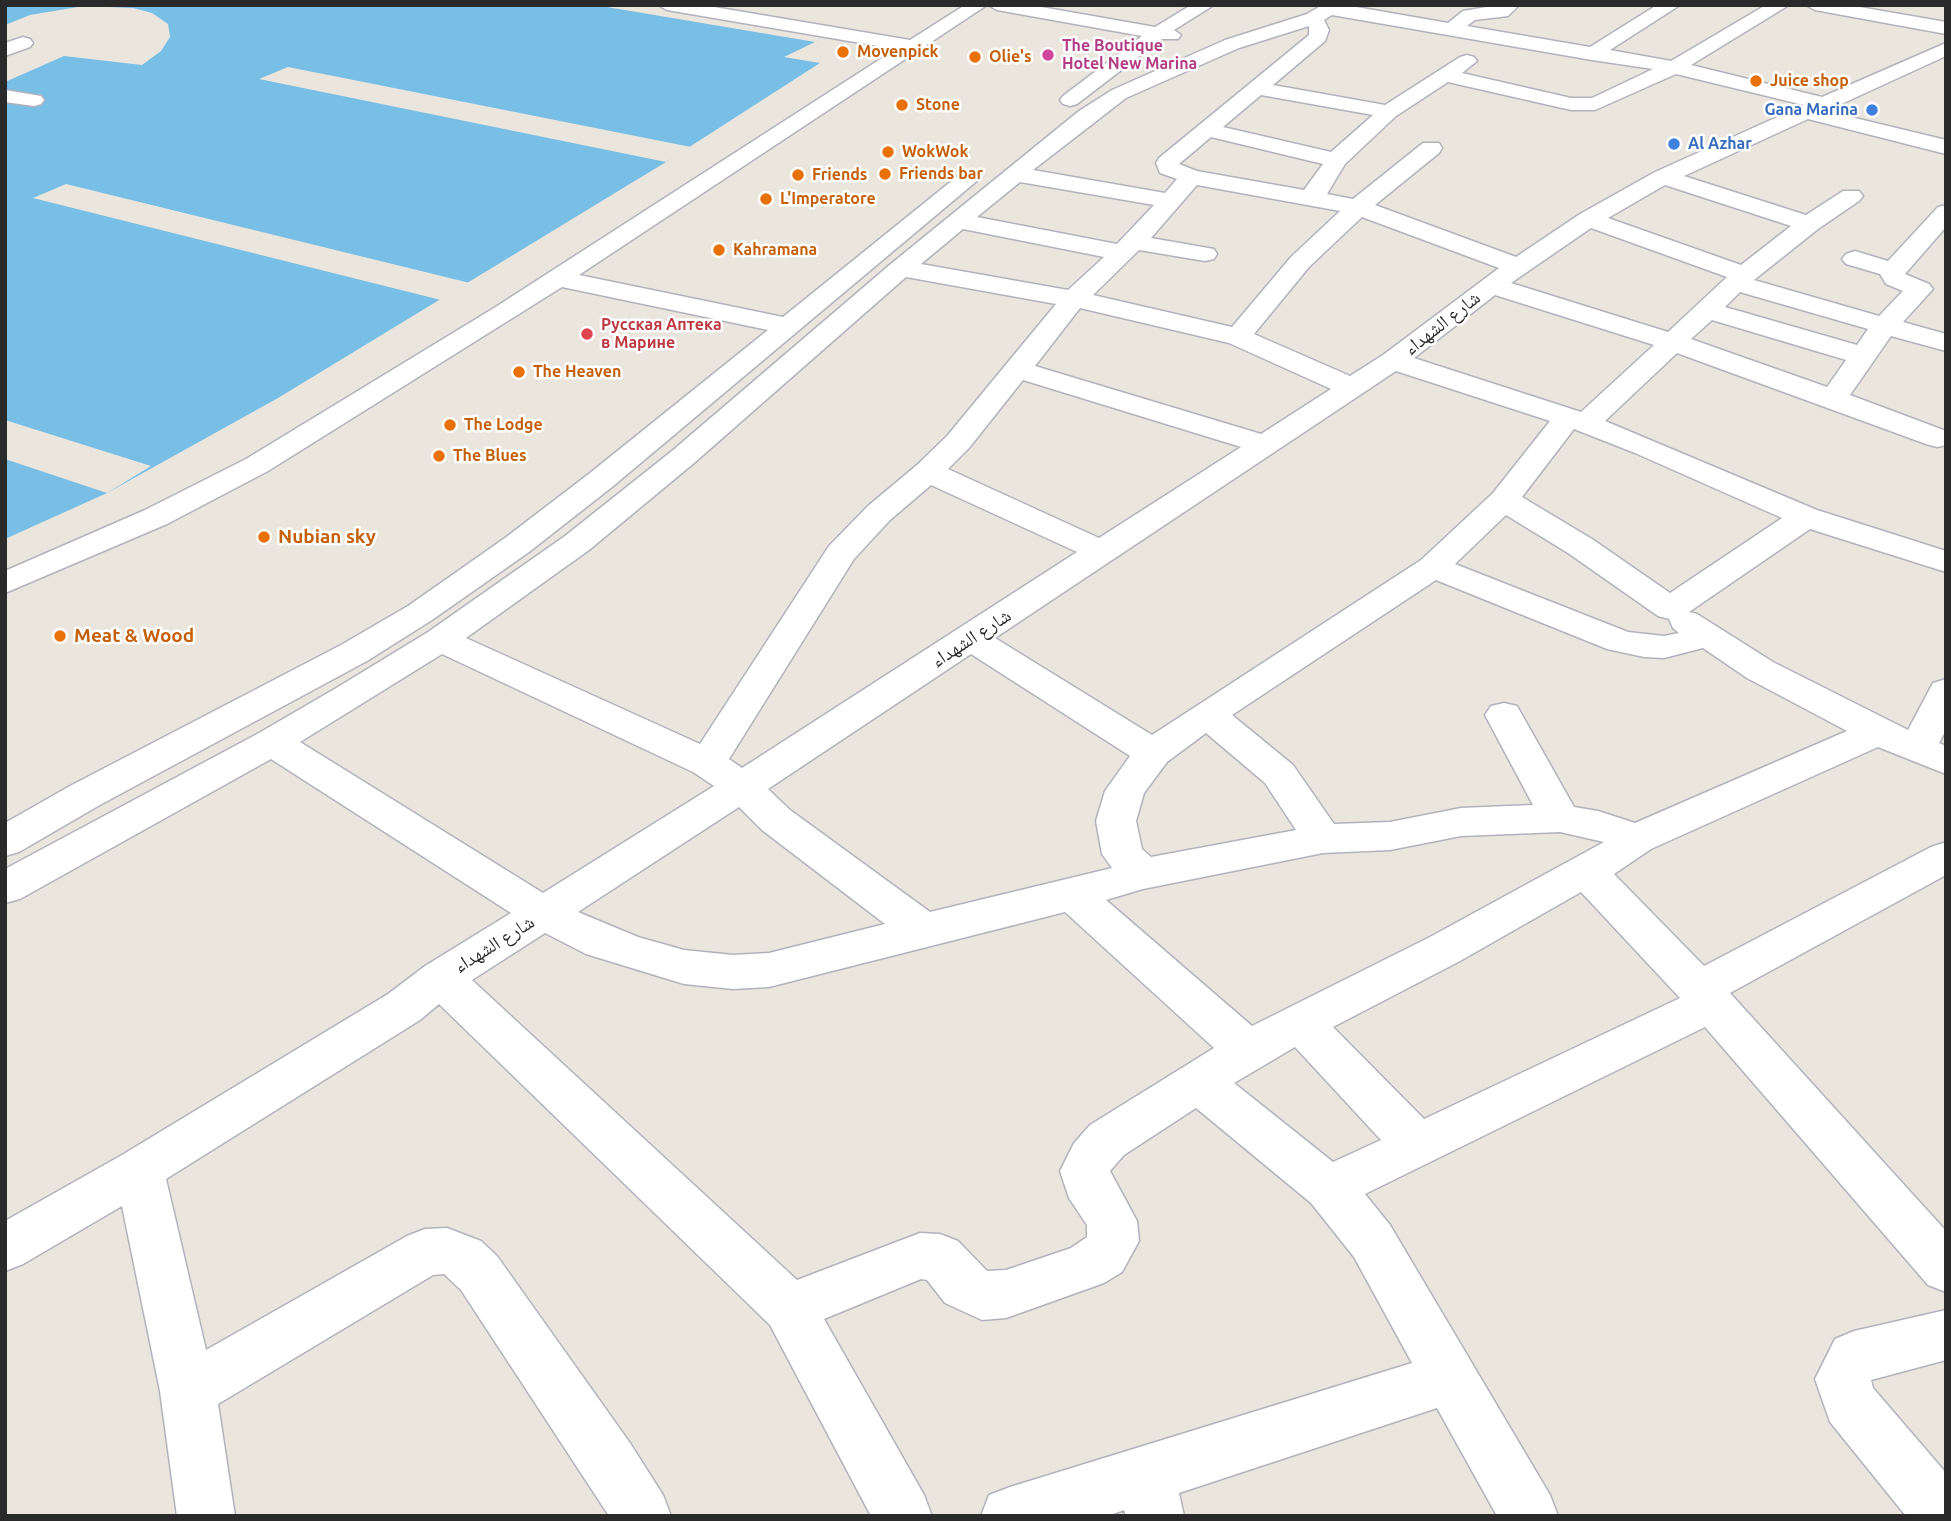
<!DOCTYPE html>
<meta charset="utf-8">
<style>
body{margin:0}
#map{position:relative;width:1951px;height:1521px;overflow:hidden;background:#ebe6dd;font-family:Ubuntu,sans-serif}
canvas{display:block}
.frame{position:absolute;inset:0;border:7px solid #2a2a2a;pointer-events:none}
</style>
<div id="map">
<canvas width="1951" height="1521"></canvas>
<div class="frame"></div>
</div>
<script>
const ctx = document.querySelector('canvas').getContext('2d');
ctx.lineJoin = 'round';
function fill(path, color) {
  ctx.fillStyle = color;
  ctx.fill(path, 'evenodd');
}
function poly(rows) {
  const path = new Path2D();
  for (const r of rows) {
    path.moveTo(r[0], r[1]);
    for (let i = 2; i < r.length; i += 2) path.lineTo(r[i], r[i + 1]);
  }
  return path;
}
function strokePath(path, color, width, dash) {
  ctx.strokeStyle = color;
  ctx.lineWidth = width;
  ctx.lineCap = dash ? 'butt' : 'round';
  ctx.setLineDash(dash || []);
  ctx.stroke(path);
}
function write(font, color, halo, rows, align = 'center') {
  ctx.font = font + ' Ubuntu,"Noto Naskh Arabic",sans-serif';
  ctx.lineWidth = 5;
  ctx.setLineDash([]);
  ctx.textBaseline = 'middle';
  ctx.strokeStyle = halo;
  ctx.fillStyle = color;
  for (const [text, x, y, turn = 0] of rows) {
    ctx.save();
    ctx.translate(x, y);
    ctx.rotate((+turn || 0) * Math.PI / 180);
    ctx.textAlign = isNaN(turn) ? turn : align;
    if (halo) ctx.strokeText(text, 0, 0);
    ctx.fillText(text, 0, 0);
    ctx.restore();
  }
}
const water = poly([
 [5,5,710,5,836,27,815,42,784,57,820,63,666,162,278,398,107,493,5,539]
]);
const pier = poly([
 [595,5,710,5,836,27,815,42],
 [84,6,133,8,152,13,168,24,170,37,161,51,142,65,64,56,5,82,5,25,30,15],
 [288,67,691,147,666,162,259,79],
 [66,184,470,283,441,300,33,198],
 [5,420,151,466,107,493,5,459]
]);
const minor = poly([
 [658,5,702,5,910,40,965,5,987,5,579,275,783,317,959,175,975,175,978,180,612,487,529,552,432,620,367,661,98,806,19,852,5,856,5,823,70,786,341,645,408,606,505,538,590,473,768,330,562,287,268,471,167,524,5,593,5,571,145,510,246,459,494,308,896,49,667,10,658,5],
 [988,5,1030,5,1155,27,1191,5,1214,5,1174,30,1181,35,1178,39,1162,39,1077,104,1070,106,1063,104,1060,100,1063,96,1142,36,997,10,988,5],
 [1322,5,1345,5,1448,23,1463,11,1498,5,1519,5,1508,16,1475,20,1467,26,1590,47,1657,5,1680,5,1610,50,1671,61,1766,5,1789,5,1691,65,1822,97,1946,43,1946,56,1826,111,1946,140,1946,154,1808,119,1684,176,1806,215,1843,191,1859,191,1863,196,1859,201,1818,229,1754,280,1879,316,1903,291,1886,284,1880,274,1846,264,1842,259,1846,254,1855,251,1888,261,1938,207,1946,205,1946,227,1905,274,1929,284,1933,289,1903,322,1946,334,1946,351,1891,336,1850,395,1946,431,1946,445,1937,447,1926,444,1677,353,1605,421,1817,510,1946,551,1946,572,1810,529,1689,612,1697,614,1773,662,1908,730,1933,683,1946,679,1946,730,1939,743,1946,746,1946,774,1878,747,1651,849,1614,874,1704,966,1931,847,1946,842,1946,875,1730,993,1946,1231,1946,1292,1928,1285,1705,1027,1365,1194,1390,1225,1550,1495,1558,1516,1497,1516,1437,1408,1179,1493,1184,1516,1126,1516,1124,1510,1107,1516,981,1516,989,1495,1010,1487,1412,1363,1354,1257,1311,1203,1196,1108,1124,1155,1110,1171,1137,1221,1139,1241,1122,1272,1104,1283,1006,1318,982,1320,945,1303,927,1280,921,1279,824,1319,924,1495,932,1516,871,1516,770,1325,439,1004,420,1020,166,1179,206,1350,407,1236,425,1229,447,1228,481,1241,497,1256,630,1443,663,1495,671,1516,609,1516,461,1290,444,1274,433,1275,218,1404,235,1516,177,1516,160,1391,122,1206,23,1264,5,1271,5,1221,122,1155,388,994,425,966,511,913,271,759,20,899,5,903,5,869,259,733,338,687,428,632,565,536,672,451,892,263,1079,111,1112,90,1225,40,1307,14,1322,5],
 [1332,15,1592,60,1653,69,1592,98,1571,98,1462,73,1477,61,1474,57,1467,55,1460,57,1385,105,1273,85,1325,41,1329,30,1324,20,1332,15],
 [1309,26,1309,35,1159,158,1156,163,1160,173,1177,179,1165,193,1033,170,1126,98,1239,48,1309,26],
 [1676,74,1804,105,1655,172,1580,214,1516,257,1375,205,1439,153,1442,148,1439,143,1423,143,1353,199,1327,194,1345,164,1396,116,1448,82,1571,110,1595,110,1676,74],
 [1261,95,1373,115,1331,152,1223,127,1261,95],
 [1211,137,1323,164,1304,190,1197,171,1179,164,1211,137],
 [1020,182,1154,205,1117,244,977,217,1020,182],
 [1197,185,1340,211,1291,257,1232,327,1093,295,1139,250,1205,261,1214,259,1217,254,1214,249,1151,238,1197,185],
 [1665,185,1791,226,1741,265,1608,218,1665,185],
 [1362,217,1499,268,1383,355,1350,376,1254,334,1309,267,1362,217],
 [1591,228,1727,277,1668,332,1511,283,1591,228],
 [963,229,1104,257,1068,290,921,264,963,229],
 [906,277,1056,304,947,436,917,465,868,506,829,546,700,744,466,638,589,550,694,463,906,277],
 [1740,292,1868,329,1857,345,1725,307,1740,292],
 [1495,295,1654,345,1581,412,1414,358,1495,295],
 [1080,308,1229,343,1331,389,1261,434,1035,366,1080,308],
 [1712,320,1846,360,1827,387,1691,339,1712,320],
 [1396,371,1550,421,1493,493,1421,560,1152,735,995,638,1396,371],
 [1023,380,1241,447,1099,538,948,469,969,448,1023,380],
 [1574,429,1635,453,1782,518,1670,593,1592,539,1522,497,1574,429],
 [931,485,1077,552,742,768,729,759,854,559,890,520,931,485],
 [1506,515,1568,553,1658,616,1669,619,1673,628,1679,633,1664,636,1628,632,1455,564,1506,515],
 [1436,580,1607,649,1644,657,1664,658,1703,648,1747,678,1847,731,1635,823,1598,811,1574,807,1517,706,1504,703,1491,706,1485,715,1533,805,1461,808,1390,822,1334,824,1293,765,1232,715,1436,580],
 [442,654,693,772,714,786,543,893,300,742,442,654],
 [971,654,1130,756,1105,791,1096,821,1102,854,1112,868,930,912,790,810,768,789,971,654],
 [1206,733,1265,783,1296,830,1151,857,1142,849,1136,821,1144,793,1167,762,1206,733],
 [739,807,762,830,885,924,769,953,733,955,684,950,638,937,578,912,739,807],
 [1560,832,1604,842,1430,937,1252,1026,1106,900,1143,889,1323,853,1390,850,1461,836,1560,832],
 [1581,892,1680,998,1424,1119,1333,1027,1460,961,1581,892],
 [1065,912,1214,1048,1090,1125,1074,1143,1060,1171,1069,1198,1087,1225,1087,1237,1071,1248,1006,1270,987,1271,958,1241,940,1234,920,1233,797,1280,472,980,545,933,586,954,684,984,733,989,769,987,1065,912],
 [1295,1047,1381,1140,1333,1162,1234,1083,1295,1047],
 [1806,5,1848,5,1946,22,1946,34,1815,10,1806,5],
 [23,37,30,39,33,43,30,47,5,56,5,43,23,37],
 [5,90,41,96,44,100,41,104,34,106,5,102,5,90],
 [1946,1310,1946,1360,1871,1380,1873,1388,1946,1473,1946,1516,1906,1516,1830,1422,1815,1379,1835,1339,1854,1331,1946,1310]
]);
const markers = [
 [843,52,7,"#e8710a"],
 [1048,55,7,"#d1479c"],
 [975,57,7,"#e8710a"],
 [1756,81,7,"#e8710a"],
 [902,105,7,"#e8710a"],
 [1872,110,7,"#3f7fe0"],
 [1674,144,7,"#3f7fe0"],
 [888,152,7,"#e8710a"],
 [885,174,7,"#e8710a"],
 [798,175,7,"#e8710a"],
 [766,199,7,"#e8710a"],
 [719,250,7,"#e8710a"],
 [587,334,7,"#e0444e"],
 [519,372,7,"#e8710a"],
 [450,425,7,"#e8710a"],
 [439,456,7,"#e8710a"],
 [264,537,7,"#e8710a"],
 [60,636,7,"#e8710a"]
];
const farHotelnames = [
 ["The Boutique",1062,46],
 ["Hotel New Marina",1062,64]
];
const farFoodnames = [
 ["Movenpick",857,52],
 ["Olie's",989,57],
 ["Juice shop",1770,81],
 ["Stone",916,105],
 ["WokWok",902,152],
 ["Friends bar",899,174],
 ["Friends",812,175],
 ["L'Imperatore",780,199],
 ["Kahramana",733,250],
 ["The Heaven",533,372],
 ["The Lodge",464,425],
 ["The Blues",453,456]
];
const farShopnames = [
 ["Gana Marina",1858,110],
 ["Al Azhar",1688,144,"left"]
];
const farHealthnames = [
 ["Русская Аптека",601,325],
 ["в Марине",601,343]
];
const streetNames = [
 ["شارع الشهداء",1442,323,-38],
 ["شارع الشهداء",971,638,-33],
 ["شارع الشهداء",494,944,-32]
];
const foodNames = [
 ["Nubian sky",278,537],
 ["Meat & Wood",74,636]
];
fill(water, '#79bee5');
fill(pier, '#ebe6dd');
strokePath(minor, '#b1b2bd', 3);
fill(minor, '#fff');
for (const [x, y, r, color] of markers) {
  const dot = new Path2D();
  dot.arc(x, y, r, 0, 2 * Math.PI);
  ctx.fillStyle = color;
  ctx.fill(dot);
  strokePath(dot, '#fff', 2.5);
}
write('bold 16px', '#b23c85', '#fff', farHotelnames, 'left');
write('bold 16px', '#c56008', '#fff', farFoodnames, 'left');
write('bold 16px', '#366cbe', '#fff', farShopnames, 'right');
write('bold 16px', '#be3a42', '#fff', farHealthnames, 'left');
write('19px', '#2a2a2a', '#fff', streetNames);
write('bold 19px', '#c56008', '#fff', foodNames, 'left');
</script>
